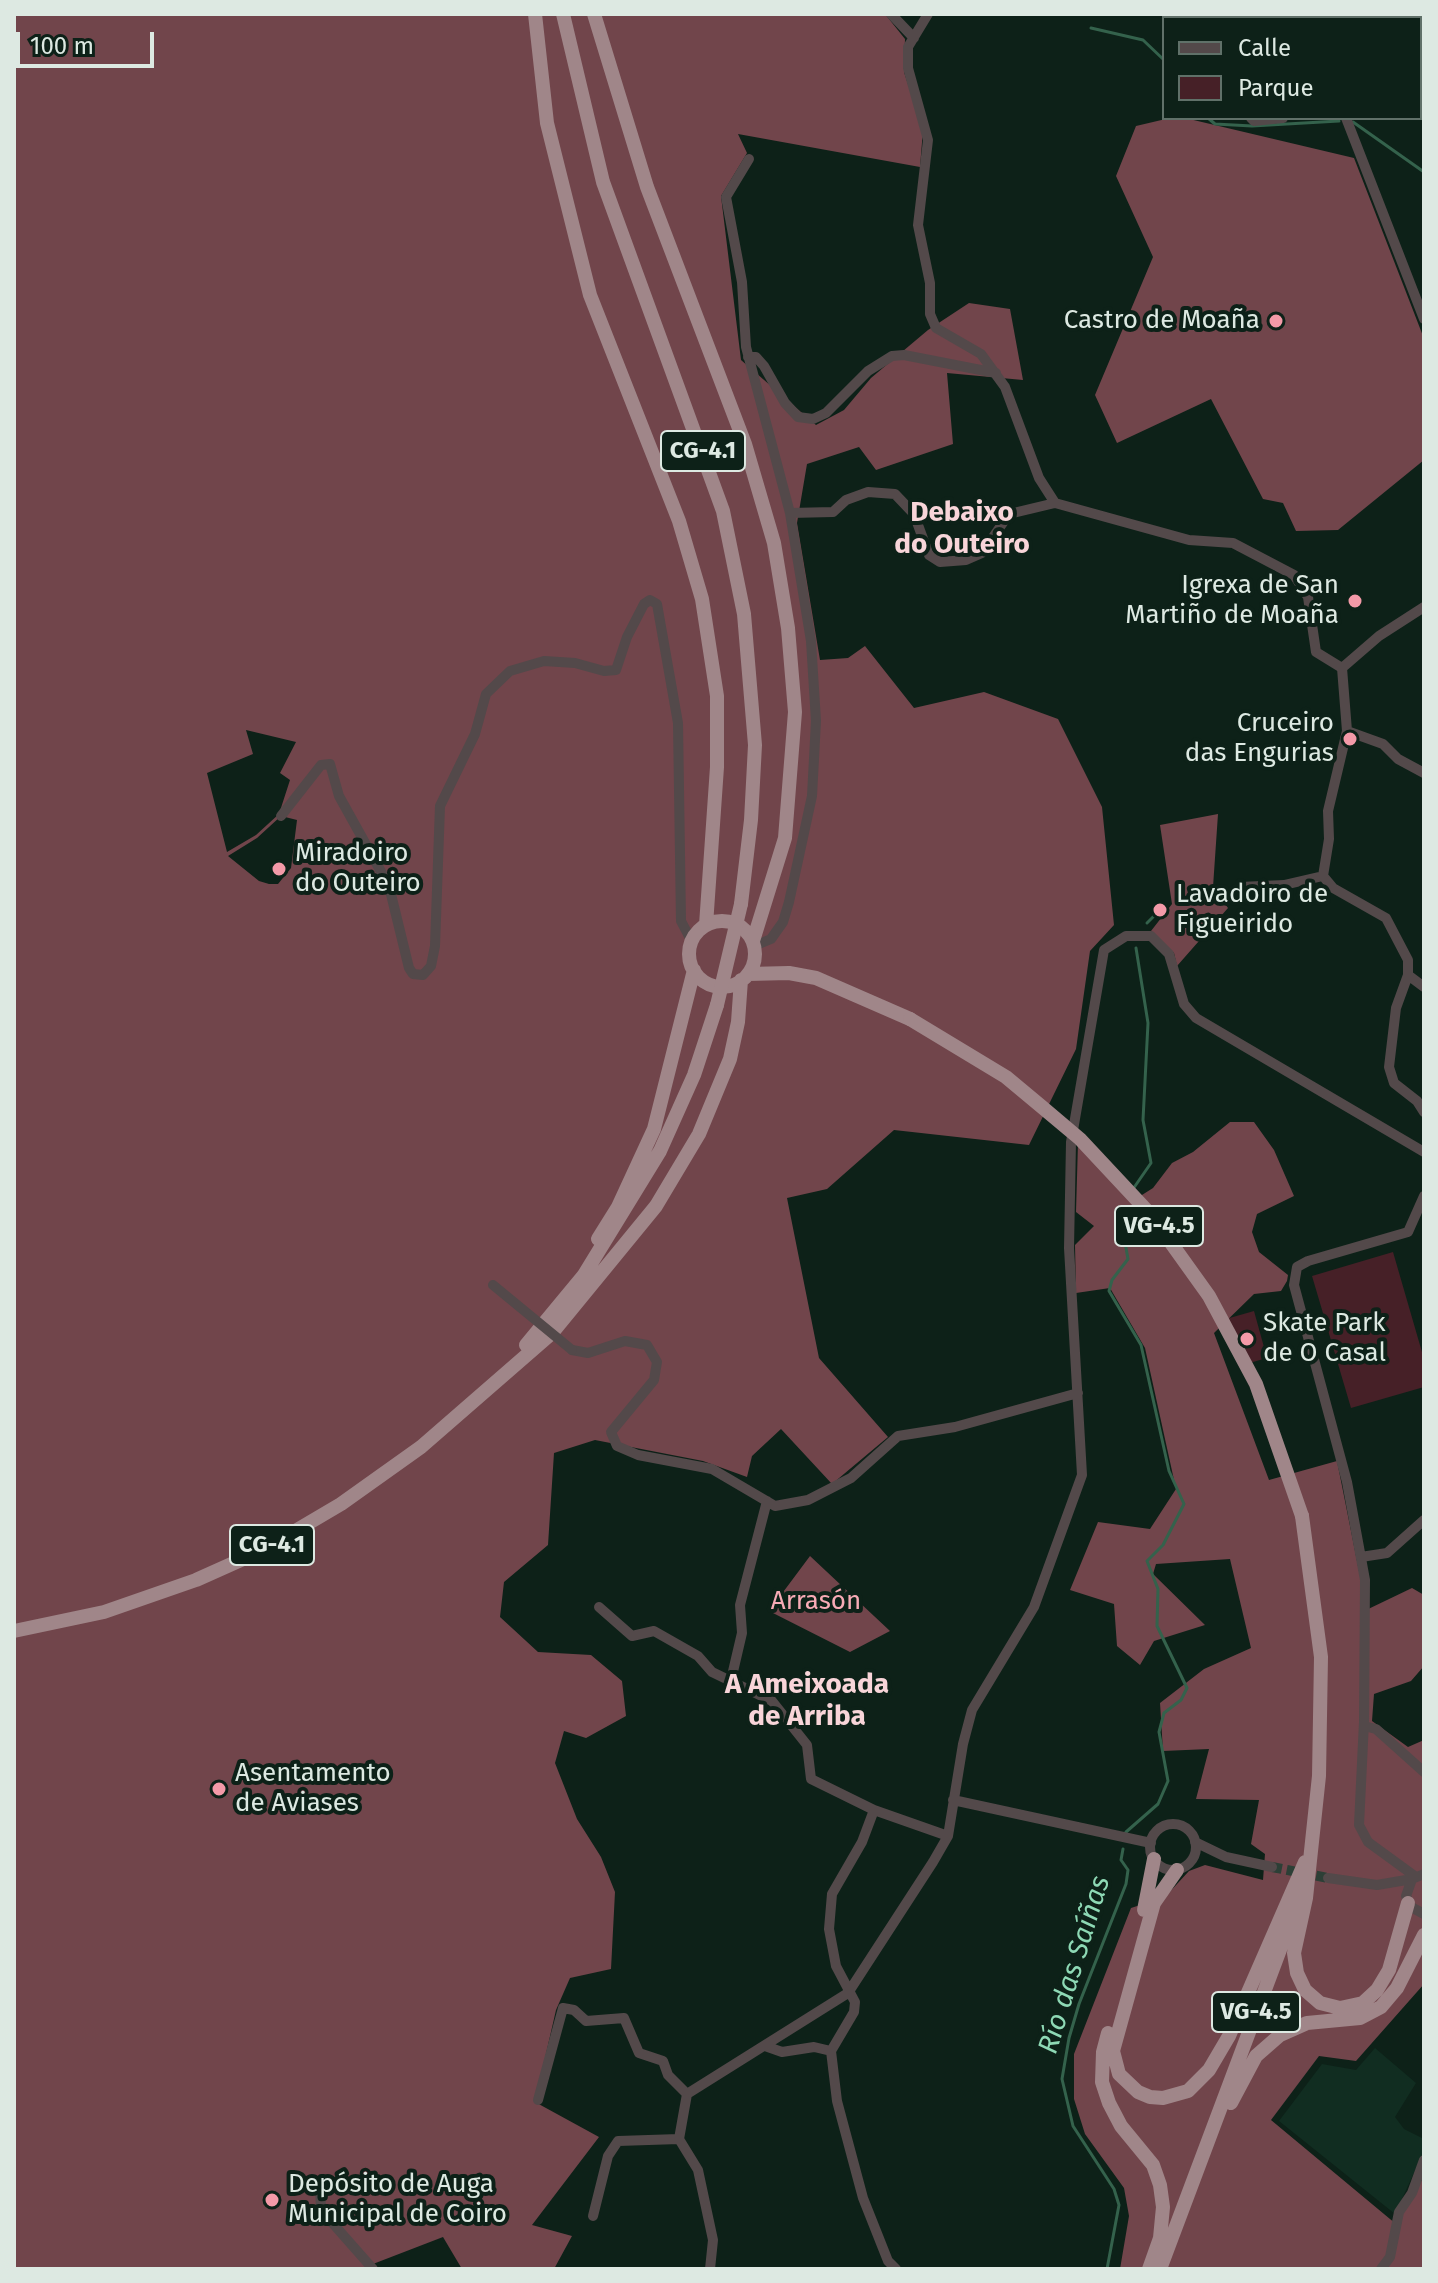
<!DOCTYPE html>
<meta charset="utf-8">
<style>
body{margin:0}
#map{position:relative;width:1438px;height:2283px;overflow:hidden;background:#0d2118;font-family:"Fira Sans",sans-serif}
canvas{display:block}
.frame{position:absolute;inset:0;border:16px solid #dde9e2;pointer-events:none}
.legend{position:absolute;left:1162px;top:16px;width:260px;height:104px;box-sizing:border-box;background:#0d2118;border:2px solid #607169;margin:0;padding:10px 14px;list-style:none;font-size:24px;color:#dde9e2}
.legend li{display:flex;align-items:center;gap:16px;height:40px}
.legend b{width:40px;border:2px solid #607169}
.scale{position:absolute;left:16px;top:32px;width:138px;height:36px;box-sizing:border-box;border:4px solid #dde9e2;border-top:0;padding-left:10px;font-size:24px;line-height:28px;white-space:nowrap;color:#dde9e2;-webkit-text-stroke:6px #0d2118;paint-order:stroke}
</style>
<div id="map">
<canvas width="1438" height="2283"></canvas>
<div class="frame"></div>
<ul class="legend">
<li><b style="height:10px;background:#53494a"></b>Calle</li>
<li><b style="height:22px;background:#462027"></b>Parque</li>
</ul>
<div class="scale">100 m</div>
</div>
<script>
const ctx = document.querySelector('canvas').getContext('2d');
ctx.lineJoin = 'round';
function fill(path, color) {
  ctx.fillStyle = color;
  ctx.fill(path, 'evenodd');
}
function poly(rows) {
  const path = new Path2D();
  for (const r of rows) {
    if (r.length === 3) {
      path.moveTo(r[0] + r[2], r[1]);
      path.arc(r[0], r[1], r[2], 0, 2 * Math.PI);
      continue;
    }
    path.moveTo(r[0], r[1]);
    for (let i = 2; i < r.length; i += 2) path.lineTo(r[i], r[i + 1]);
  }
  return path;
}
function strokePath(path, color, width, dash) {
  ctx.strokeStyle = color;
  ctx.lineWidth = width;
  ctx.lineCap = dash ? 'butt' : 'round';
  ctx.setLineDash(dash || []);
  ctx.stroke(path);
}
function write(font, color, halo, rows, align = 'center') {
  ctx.font = font + ' "Fira Sans",sans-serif';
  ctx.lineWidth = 8;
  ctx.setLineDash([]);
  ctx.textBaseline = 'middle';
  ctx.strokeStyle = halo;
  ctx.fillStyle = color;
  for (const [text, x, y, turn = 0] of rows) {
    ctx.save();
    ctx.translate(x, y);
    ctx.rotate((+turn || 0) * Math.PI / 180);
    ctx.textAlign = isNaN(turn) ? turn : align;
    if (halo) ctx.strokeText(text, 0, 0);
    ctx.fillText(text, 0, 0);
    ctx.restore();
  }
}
const built = poly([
 [1375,2048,1416,2083,1395,2117,1404,2129,1424,2139,1424,2151,1395,2214,1279,2121,1322,2064,1356,2070]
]);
const green = poly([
 [1393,1252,1424,1359,1424,1387,1351,1408,1312,1276],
 [1254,1311,1267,1358,1239,1366,1226,1319]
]);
const forest = poly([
 [14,14,885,14,905,39,904,72,923,130,920,167,738,134,747,153,721,196,741,360,816,425,844,410,871,378,928,330,969,303,1010,309,1023,380,947,373,953,444,876,470,859,447,807,464,797,523,820,660,848,658,865,646,914,708,984,692,1058,719,1102,807,1114,925,1090,951,1076,1049,1029,1145,894,1130,827,1189,787,1198,819,1358,888,1437,832,1484,781,1429,752,1456,747,1477,703,1461,595,1440,554,1453,548,1545,504,1582,500,1617,538,1652,591,1655,622,1681,626,1716,586,1738,564,1731,555,1763,577,1819,601,1857,615,1892,611,1969,570,1978,556,2010,535,2102,599,2137,532,2225,572,2236,554,2269,462,2269,443,2237,360,2269,14,2269],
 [246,730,296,742,280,773,290,780,279,814,256,835,227,852,207,773,253,754],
 [281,816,297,820,291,868,278,884,269,884,259,881,228,856,257,838],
 [1170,118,1185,118,1354,158,1423,336,1424,460,1338,530,1296,531,1283,503,1263,499,1211,399,1117,443,1095,395,1153,257,1116,176,1136,126],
 [1218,814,1213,887,1228,908,1177,966,1174,953,1151,931,1172,904,1160,825],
 [1230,1122,1254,1122,1274,1150,1294,1196,1257,1214,1252,1232,1259,1252,1288,1275,1287,1281,1281,1291,1254,1294,1214,1333,1269,1480,1337,1461,1361,1581,1362,1612,1412,1588,1424,1595,1424,1666,1411,1681,1374,1694,1372,1721,1408,1747,1424,1740,1424,1984,1356,2061,1319,2056,1271,2120,1396,2224,1424,2176,1424,2269,1120,2269,1129,2216,1124,2188,1085,2134,1074,2099,1074,2054,1131,1908,1165,1897,1189,1871,1205,1865,1263,1880,1265,1854,1251,1844,1259,1800,1196,1799,1209,1749,1163,1751,1160,1703,1204,1669,1251,1648,1230,1559,1156,1564,1153,1574,1205,1625,1154,1641,1140,1665,1117,1646,1114,1604,1070,1590,1098,1522,1150,1529,1176,1489,1145,1348,1110,1288,1076,1293,1075,1245,1094,1226,1076,1212,1078,1143,1134,1200,1153,1188,1172,1163,1193,1152],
 [810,1556,890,1631,850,1652,769,1611]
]);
const stream = poly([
 [1091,28,1143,40,1164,60],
 [1208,118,1215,124,1252,126,1339,121],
 [1353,122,1424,172],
 [1147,923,1155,915],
 [1133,1189,1151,1163,1143,1120,1148,1023,1136,948],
 [1119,1209,1128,1259,1112,1280,1109,1291,1141,1345,1169,1471,1184,1504,1163,1545,1147,1561,1158,1589,1157,1626,1187,1688,1181,1700,1164,1713,1159,1732,1168,1781,1158,1804,1126,1832],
 [1107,2269,1119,2205,1114,2189,1073,2126,1062,2079,1069,2038,1079,2004,1126,1884,1128,1870,1121,1860,1123,1849]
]);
const minorTunnel = poly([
 [1272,1867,1328,1878]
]);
const minor = poly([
 [891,14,914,38],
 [928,14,908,47,908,68,928,140,918,225,930,283,930,314,936,328,981,354,1005,387,1039,478,1055,503],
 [1209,14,1214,18],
 [1399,14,1401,18],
 [1420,34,1424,36],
 [1251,118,1254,121,1283,118],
 [1346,118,1424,319],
 [749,159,726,197,742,282,746,347,790,513,811,641,816,721,812,796,789,902,783,922,771,939,754,946],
 [748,357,756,357,764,366,785,403,798,417,813,419,826,413,868,371,892,356,904,355,996,373],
 [790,513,833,512,846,500,868,492,895,494,914,514,929,555,940,562,966,560,982,553,1009,514,1055,503,1189,540,1233,543,1294,575,1308,597,1316,652,1342,668],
 [1342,668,1347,731,1328,811,1329,839,1323,876,1333,888,1386,918,1408,960,1408,975,1396,1008,1389,1067,1394,1083,1417,1101,1424,1112],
 [1342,668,1379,636,1424,607],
 [1347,731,1383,744,1398,759,1424,773],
 [281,816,321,765,330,764,339,796,389,886,409,968,413,974,423,975,431,966,435,946,440,806,475,734,486,694,510,671,544,661,575,663,604,671,616,670,627,637,644,604,650,600,657,604,678,723,681,921,692,942],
 [1240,887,1284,885,1323,876],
 [1408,975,1424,987],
 [572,1350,588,1353,625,1341,647,1345,657,1362,654,1380,611,1432,617,1446,638,1455,712,1469,775,1506,808,1500,851,1478,898,1436,955,1427,1078,1393],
 [1361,1557,1387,1553,1424,1520],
 [599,1607,632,1636,654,1631,698,1656,712,1672,772,1701,807,1745,811,1779,874,1810,862,1842,832,1894,829,1929,836,1966,855,2002,854,2012,831,2051,837,2101,863,2198,888,2261,896,2269],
 [731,1680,742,1633,740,1605,767,1501],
 [1364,1726,1376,1729,1424,1772],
 [953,1800,1151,1843],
 [874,1810,948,1836],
 [1173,1847,23],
 [1195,1842,1226,1857,1272,1867],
 [1424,1874,1412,1879,1406,1896,1411,1907,1424,1914],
 [1416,1877,1368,1842,1359,1825,1364,1722,1365,1580,1347,1482,1294,1285,1297,1267,1308,1261,1408,1232,1424,1196],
 [1328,1878,1377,1885,1412,1879],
 [765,2046,782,2052,814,2047,831,2051],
 [538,2100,563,2008,574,2010,586,2021,624,2018,639,2053,663,2061,668,2075,687,2094],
 [320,2187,321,2210,373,2269],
 [593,2216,608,2156,618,2141,679,2139],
 [710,2269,713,2240,698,2170,679,2139,687,2094,848,1993,933,1862,948,1836,963,1744,972,1710,1034,1607,1082,1475,1069,1248,1071,1142,1104,950,1126,936,1151,936,1169,954,1184,1004,1196,1018,1424,1152],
 [1381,2269,1390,2257,1399,2212,1412,2193,1424,2160]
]);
const highway = poly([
 [535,14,547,123,590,295,679,521,702,599,717,696,717,767,706,925],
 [563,14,603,182,723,511,744,614,755,745,751,820,741,904],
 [594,14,647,187,745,444,774,543,788,628,795,712,785,838,753,941],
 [722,954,33],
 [748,974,789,973,816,978,910,1019],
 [598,1239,618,1207,654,1129,694,970],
 [526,1345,584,1275,660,1151,694,1075,717,1005],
 [1302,1516,1321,1657,1319,1776,1306,1898,1294,1953,1297,1973,1305,1990,1320,2003,1340,2008,1363,2003,1377,1990,1389,1970,1408,1903],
 [14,1631,104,1612,196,1580,263,1550,341,1504,421,1447,552,1333,656,1206,699,1134,730,1059,738,1022,741,980],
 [1177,1870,1154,1903,1113,2051,1119,2074,1138,2092,1150,2097,1163,2098,1188,2091,1209,2070,1229,2036,1305,1862],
 [1144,1910,1154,1859],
 [1108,2033,1103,2052,1102,2082,1109,2103,1121,2126,1153,2165,1160,2185,1163,2207,1160,2238,1149,2269],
 [1231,2103,1256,2056,1280,2035,1307,2023,1360,2018,1381,2007,1397,1988,1424,1935],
 [1160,2269,1287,1931,1296,1896]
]);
const minorBridge = poly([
 [493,1285,572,1350]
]);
const highwayBridge = poly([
 [717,1005,741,904],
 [910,1019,1006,1077,1042,1107,1080,1139,1151,1215,1209,1296,1256,1384,1302,1516]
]);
const markers = [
 [1276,321,8,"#f39aa8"],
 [1355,601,8,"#f39aa8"],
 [1350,739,8,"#f39aa8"],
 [279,869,8,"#f39aa8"],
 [1160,910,8,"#f39aa8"],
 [1247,1339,8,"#f39aa8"],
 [219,1789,8,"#f39aa8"],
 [272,2200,8,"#f39aa8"]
];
const shields = [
 [703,451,84],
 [1159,1226,88],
 [272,1545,84],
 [1256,2012,88]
];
const shieldNames = [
 ["CG-4.1",703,451],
 ["VG-4.5",1159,1226],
 ["CG-4.1",272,1545],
 ["VG-4.5",1256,2012]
];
const poiNames = [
 ["Castro de Moaña",1260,321,"right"],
 ["Igrexa de San",1339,586,"right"],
 ["Martiño de Moaña",1339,616,"right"],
 ["Cruceiro",1334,724,"right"],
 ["das Engurias",1334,754,"right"],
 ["Miradoiro",295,854],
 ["do Outeiro",295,884],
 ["Lavadoiro de",1176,895],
 ["Figueirido",1176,925],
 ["Skate Park",1263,1324],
 ["de O Casal",1263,1354],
 ["Asentamento",235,1774],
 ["de Aviases",235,1804],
 ["Depósito de Auga",288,2185],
 ["Municipal de Coiro",288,2215]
];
const parkNames = [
 ["Arrasón",816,1602]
];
const neighbourhoodNames = [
 ["Debaixo",962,513],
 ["do Outeiro",962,545],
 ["A Ameixoada",807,1685],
 ["de Arriba",807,1717]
];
const waterNames = [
 ["Río das Saíñas",1075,1965,-73]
];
fill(built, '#112d21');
fill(green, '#462027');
fill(forest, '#71454b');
strokePath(stream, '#34624c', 3);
strokePath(minorTunnel, '#2c3f36', 10, [10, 5]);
strokePath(minor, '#53494a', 10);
strokePath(highway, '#a08689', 14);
strokePath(minorBridge, '#53494a', 10);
strokePath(highwayBridge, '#a08689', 14);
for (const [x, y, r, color] of markers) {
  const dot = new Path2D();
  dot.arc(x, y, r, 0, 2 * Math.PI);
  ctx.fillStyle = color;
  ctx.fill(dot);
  strokePath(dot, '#0d2118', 3);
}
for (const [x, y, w] of shields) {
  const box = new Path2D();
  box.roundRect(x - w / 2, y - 20, w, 40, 6);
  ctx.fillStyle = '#0d2118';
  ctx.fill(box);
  strokePath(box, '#dde9e2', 2);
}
write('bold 24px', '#dde9e2', null, shieldNames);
write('26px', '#dde9e2', '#0d2118', poiNames, 'left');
write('26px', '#f8abb6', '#0d2118', parkNames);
write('bold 28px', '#f8d5d9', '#0d2118', neighbourhoodNames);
write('italic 28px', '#8ed9b5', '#0d2118', waterNames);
</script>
